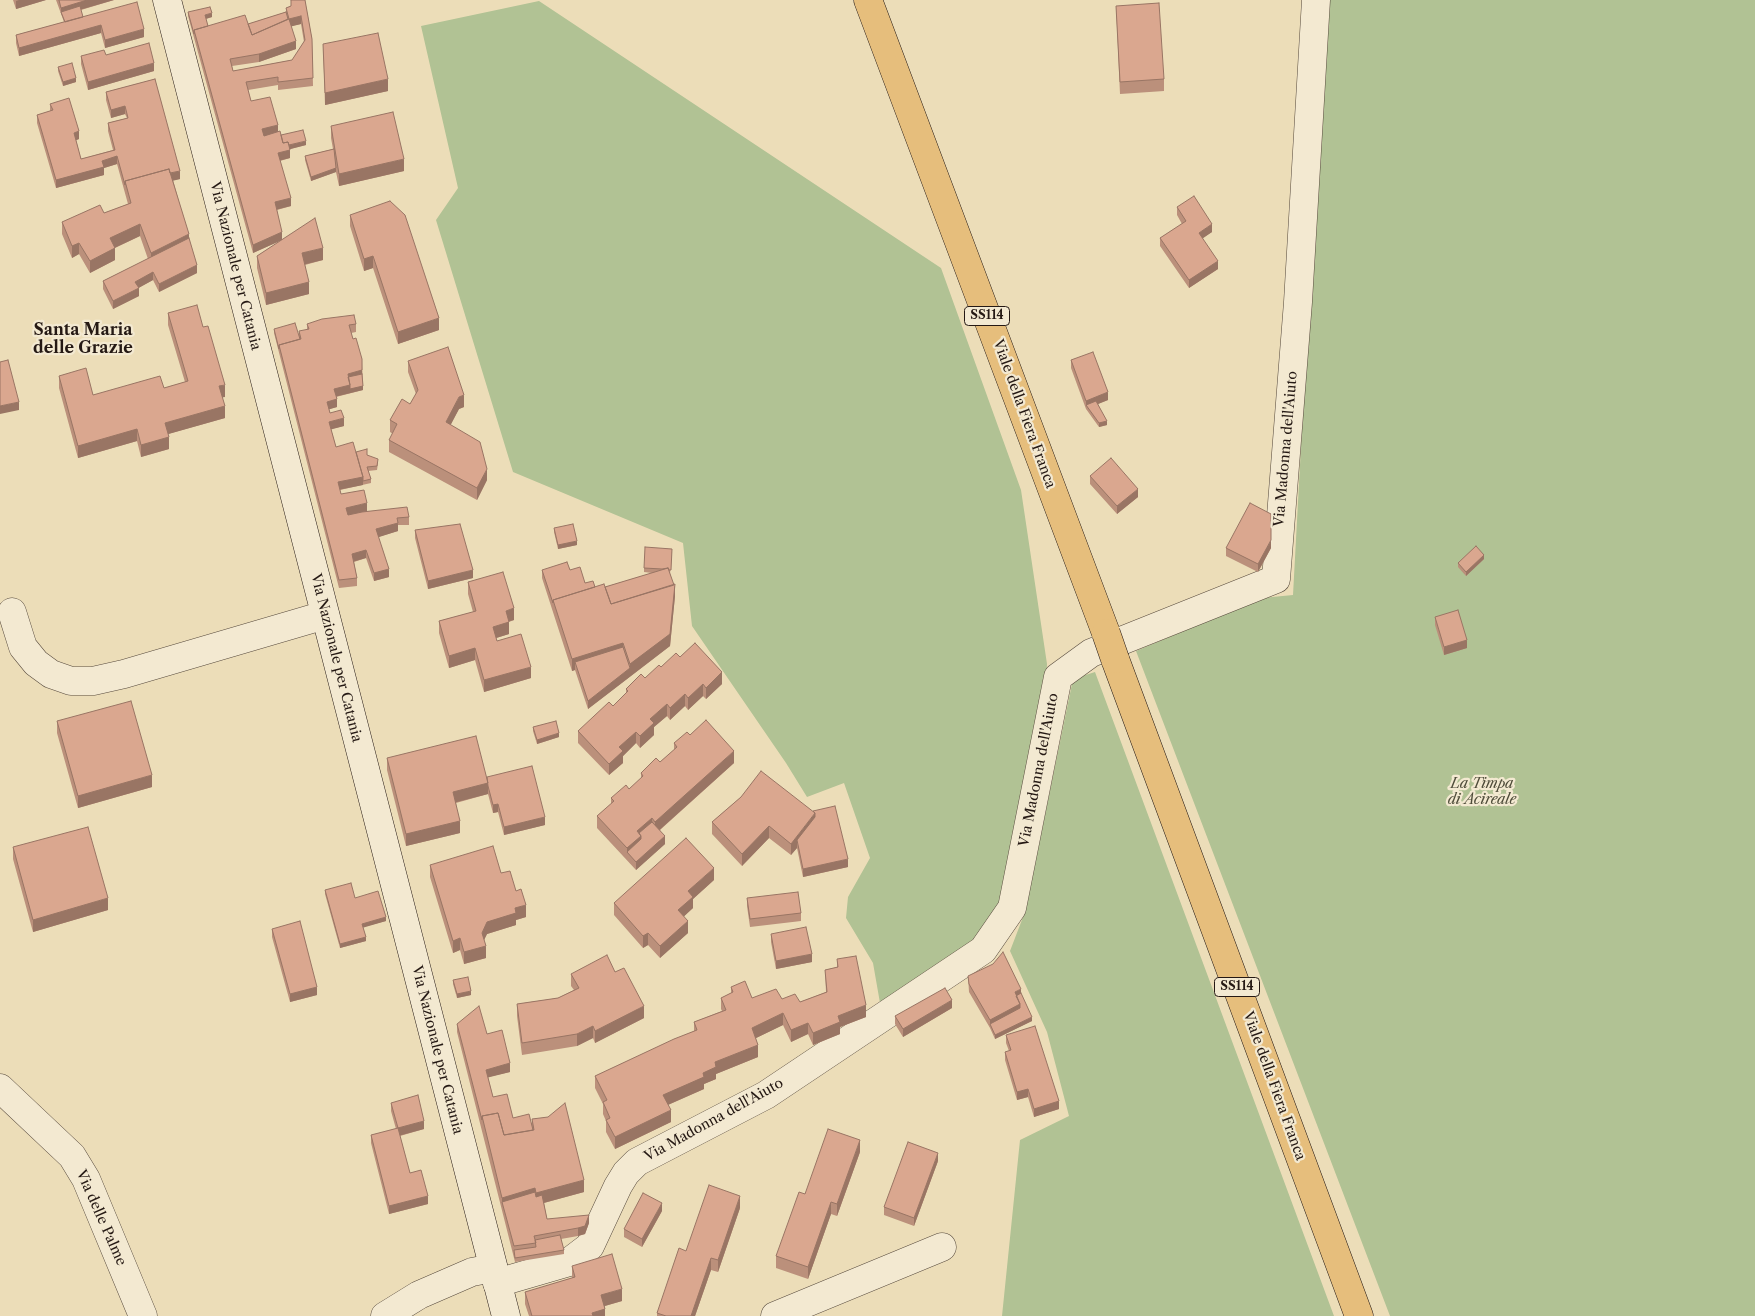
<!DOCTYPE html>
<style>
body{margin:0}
canvas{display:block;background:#ecddb8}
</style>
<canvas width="1755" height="1316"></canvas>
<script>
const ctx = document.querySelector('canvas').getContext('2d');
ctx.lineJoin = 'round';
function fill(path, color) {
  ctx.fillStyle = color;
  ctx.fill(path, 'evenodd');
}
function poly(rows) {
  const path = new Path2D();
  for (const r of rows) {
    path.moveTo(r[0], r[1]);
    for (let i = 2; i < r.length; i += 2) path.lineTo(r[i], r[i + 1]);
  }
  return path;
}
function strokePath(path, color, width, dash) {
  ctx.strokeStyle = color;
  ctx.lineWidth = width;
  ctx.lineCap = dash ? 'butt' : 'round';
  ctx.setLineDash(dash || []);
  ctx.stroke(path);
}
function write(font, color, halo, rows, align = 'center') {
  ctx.font = font + ' "Libre Caslon Text",serif';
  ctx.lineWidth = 4.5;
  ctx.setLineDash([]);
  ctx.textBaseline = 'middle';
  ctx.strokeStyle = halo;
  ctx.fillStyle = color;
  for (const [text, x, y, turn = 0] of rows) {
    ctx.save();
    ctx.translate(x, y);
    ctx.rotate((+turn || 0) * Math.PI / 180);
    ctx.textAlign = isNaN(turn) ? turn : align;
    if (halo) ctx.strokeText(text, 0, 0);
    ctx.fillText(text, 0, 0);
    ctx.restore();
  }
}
const green = poly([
 [1325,0,1755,0,1755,1316,1390,1316,1136,651,1262,598,1293,595],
 [539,1,941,268,1021,490,1047,664,1046,684,1005,903,975,942,880,1003,873,963,846,918,848,897,870,858,844,783,807,797,786,763,692,626,683,543,513,472,436,220,458,188,421,26],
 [1095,672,1334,1316,1002,1316,1020,1140,1069,1116,1047,1032,1010,951,1025,912,1073,679]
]);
const minor = poly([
 [12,612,23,647,36,663,51,674,71,681,93,681,124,674,325,615],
 [0,1088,72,1156,86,1179,143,1316],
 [497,1283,569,1262,590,1246,618,1186,626,1173,637,1162,766,1095,983,950,1012,908,1058,677,1091,653,1276,579,1298,302,1316,0],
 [385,1316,419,1295,472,1272,493,1268],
 [775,1316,942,1247]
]);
const secondary = poly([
 [167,0,506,1316]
]);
const primary = poly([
 [868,0,1106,633],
 [1115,659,1359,1316]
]);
const primaryBridge = poly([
 [1106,633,1115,659]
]);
const wall = poly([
 [13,0,46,0,16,9],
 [56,0,114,0,81,10,83,17,144,37,105,48,101,33,19,56,16,43,16,35,64,22],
 [305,0,312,39,313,86,278,90,278,85,248,90,251,101,281,135,306,145,290,149,290,158,280,161,291,206,277,210,282,240,323,260,305,265,309,294,266,305,257,268,257,256,282,240,253,253,188,16,188,12,212,17,206,19,208,26,248,24,286,12,286,8],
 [301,24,304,42,292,60,233,71,232,66,259,62,296,49,291,26],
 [1116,6,1164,79,1164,91,1120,94],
 [323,44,388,91,325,105],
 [106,55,154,71,88,90,81,64,81,56],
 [58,67,76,82,63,86,58,71],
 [155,79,180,179,173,180,189,238,197,273,159,292,153,280,138,288,139,296,113,309,103,289,103,281,148,259,140,236,115,248,115,260,90,273,79,254,72,258,62,234,62,222,104,213,128,204,117,164,104,168,104,175,56,188,37,123,37,115,50,111,50,104,79,139,76,140,81,159,113,150,108,131,108,123,127,118,125,114,111,118,106,100,106,92],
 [331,126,404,171,339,186,336,172,311,181,305,160,305,156,333,149,331,138],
 [1177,207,1212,232,1202,238,1218,269,1189,288,1160,246,1160,238,1182,224,1177,215],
 [350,215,439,330,398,344,373,268,364,271,350,226],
 [168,313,203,327,225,397,222,397,225,418,168,434,169,449,141,457,137,441,78,458,59,388,59,376,93,395,164,388,185,382,168,325],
 [307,324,356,324,356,332,351,333,353,339,362,359,363,390,336,397,337,407,329,409,330,413,344,426,331,429,336,447,367,455,378,463,377,470,368,471,371,479,371,483,340,490,341,494,367,511,409,517,409,525,398,525,398,531,378,537,389,577,374,581,366,558,354,562,357,578,357,586,339,588,274,333,274,329,299,335,299,331,307,330],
 [1071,360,1108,400,1098,404,1107,425,1099,427,1086,409,1071,368],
 [408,361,464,407,459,409,450,425,487,480,477,500,389,452,389,440,393,434,390,432,390,420,410,404,416,394,408,372],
 [1090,476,1138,497,1117,514,1090,484],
 [554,528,577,545,558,549,554,532],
 [415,530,473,578,428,589,415,538],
 [1226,548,1271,548,1258,572,1226,556],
 [672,549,670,574,675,596,670,646,588,709,575,670,572,671,542,578,542,570,570,570,585,583,595,587,605,587,652,573,644,572,644,568],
 [1484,559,1466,576,1458,567,1458,563],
 [468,582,514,620,509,622,509,634,496,638,497,641,531,678,484,692,475,660,449,668,439,633,439,621,473,612,468,594],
 [1435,617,1467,648,1444,655,1435,625],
 [680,657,722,684,706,699,703,696,688,710,685,706,670,720,667,716,654,727,654,735,640,748,636,743,623,756,623,763,609,775,578,743,578,731,613,706,626,694,626,689,645,678,661,667],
 [57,721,152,787,78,808,57,733],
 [533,727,559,737,537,744,533,731],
 [690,735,734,763,660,830,665,844,636,870,597,828,597,816,611,804,611,798,629,789,641,779,641,773,660,762,674,750,674,743],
 [387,758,487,777,545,825,504,835,498,812,493,813,488,794,456,803,460,833,406,846,387,770],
 [741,797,848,867,803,877,797,848,791,855,769,838,742,866,712,834,712,822],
 [13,847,108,910,33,932,13,859],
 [430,865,501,873,516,891,526,917,516,920,516,925,487,934,484,940,486,958,464,964,460,950,453,953,430,877],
 [714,880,693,899,693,908,684,916,688,933,660,958,648,945,643,948,614,915,614,903],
 [325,890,355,898,386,921,363,927,366,941,340,948,325,894],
 [747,898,801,913,801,921,750,927,747,906],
 [272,929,317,995,290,1002,272,937],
 [771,934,812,962,776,969,771,942],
 [837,959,866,1017,840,1027,840,1034,813,1045,808,1034,791,1042,783,1025,756,1038,758,1057,716,1074,716,1079,704,1084,704,1089,668,1105,671,1122,615,1149,606,1132,606,1121,603,1114,603,1104,595,1088,595,1076,694,1031,694,1022,722,1011,721,1009,721,998,731,993,731,987,752,998,782,999,800,1002,826,992,825,970,837,967],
 [615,972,644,1018,595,1043,593,1038,577,1046,522,1055,517,1016,517,1004,558,998,574,990,571,986,571,974],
 [968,976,1021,993,1032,1021,995,1039,990,1028,969,992],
 [453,980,471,995,457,998,453,984],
 [952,1008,903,1037,895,1024,895,1016],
 [457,1024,487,1034,510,1072,488,1077,493,1097,513,1118,532,1123,532,1119,584,1192,544,1203,547,1219,589,1223,585,1234,578,1236,561,1239,564,1250,564,1254,515,1262,457,1032],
 [1006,1035,1059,1109,1034,1117,1028,1097,1017,1100,1005,1060,1005,1052,1009,1051,1006,1043],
 [391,1103,424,1129,400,1136,410,1173,428,1204,389,1214,371,1143,371,1135,396,1129,391,1111],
 [860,1152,837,1216,831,1214,808,1279,776,1268,776,1256,805,1194],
 [938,1161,914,1226,884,1215,884,1207],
 [740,1208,718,1272,711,1270,695,1316,657,1316,657,1313,686,1251],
 [662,1211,642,1247,624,1237,624,1229],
 [572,1266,622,1301,605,1306,605,1316,529,1316,525,1304,525,1292,572,1278]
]);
const shadedWall = poly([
 [19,0,46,0,16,9,16,1],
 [87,0,114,0,62,15,61,12,61,8],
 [212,13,212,17,205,19,205,15],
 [301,16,301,24,289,27,289,19],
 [101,25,101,33,19,56,19,48],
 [144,29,144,37,105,48,105,40],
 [296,41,296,49,259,62,259,54],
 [154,63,154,71,88,90,88,82],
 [76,78,76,82,63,86,63,82],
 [388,79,388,91,325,105,325,93],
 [125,106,125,114,111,118,111,110],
 [278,125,278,133,262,137,262,129],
 [79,131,79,139,74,141,74,133],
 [306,141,306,145,283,151,283,147],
 [290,150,290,158,278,161,278,153],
 [117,156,117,164,104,168,104,175,56,188,56,180,102,161],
 [404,159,404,171,339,186,339,174],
 [336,168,336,172,311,181,311,177],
 [180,171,180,179,128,192,126,185],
 [291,198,291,206,275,210,275,202],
 [140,224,140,236,110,250,110,238],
 [1212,224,1212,232,1199,241,1199,233],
 [282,232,282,240,253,253,253,245],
 [189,234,189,246,151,265,151,253],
 [79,243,79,254,72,258,72,246],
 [115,248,115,260,90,273,90,261],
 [323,248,323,260,302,265,302,253],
 [373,256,373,268,364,271,364,259],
 [1218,261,1218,269,1189,288,1189,280],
 [197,265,197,273,159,292,159,284],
 [153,272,153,280,135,290,135,282],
 [309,282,309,294,266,305,266,293],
 [139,288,139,296,113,309,113,301],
 [439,318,439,330,398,344,398,332],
 [362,370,362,378,348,381,348,374],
 [225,385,225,397,219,398,219,386],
 [350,385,363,386,363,390,334,397,334,389],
 [1108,392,1108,400,1088,408,1086,405,1086,401],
 [464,395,464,407,459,409,446,434,446,422,459,397],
 [337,399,337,407,327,410,327,402],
 [19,402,19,410,0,414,0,406],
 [225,406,225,418,165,435,165,423],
 [344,418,344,426,329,430,329,422],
 [1107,421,1107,425,1099,427,1099,423],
 [137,429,137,441,78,458,78,446],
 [169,437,169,449,141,457,141,445],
 [487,469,487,480,477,500,477,488],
 [363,477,363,485,338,490,338,482],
 [1138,489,1138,497,1117,514,1117,506],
 [367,503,367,511,346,516,346,508],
 [398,523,398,531,376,538,376,529],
 [1271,540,1271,548,1258,572,1258,564],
 [577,541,577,545,558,549,558,545],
 [366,550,366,558,352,562,352,554],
 [1484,555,1484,559,1466,576,1466,572],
 [389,569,389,577,374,581,374,573],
 [473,570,473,578,428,589,428,581],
 [675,584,675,596,670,646,588,709,588,701,630,668,630,664],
 [514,608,514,620,506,622,506,611],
 [509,622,509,634,493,639,493,627],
 [1467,640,1467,648,1444,655,1444,647],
 [623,643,623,655,575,662,575,670,572,671,572,659],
 [475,648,475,660,449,668,449,656],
 [531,667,531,678,484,692,484,680],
 [722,672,722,684,706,699,706,688],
 [703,684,703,696,688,710,688,698],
 [685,694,685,706,670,720,670,708],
 [667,704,667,716,654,727,654,735,640,748,640,736,650,719],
 [636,732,636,743,623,756,623,763,609,775,609,764,619,747],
 [559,733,559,737,537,744,537,740],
 [734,751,734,763,655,834,655,822],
 [152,775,152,787,78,808,78,796],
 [488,783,488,794,453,803,453,792],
 [498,804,498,812,493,813,493,805],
 [815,813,815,825,797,840,797,848,791,855,791,844],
 [545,817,545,825,504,835,504,827],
 [652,818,652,830,627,852,627,848,637,831],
 [460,821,460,833,406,846,406,834],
 [769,826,769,838,742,866,742,854],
 [665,836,665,844,636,870,636,862],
 [848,859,848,867,803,877,803,869],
 [714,868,714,880,693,899,693,908,678,922,678,910,688,891],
 [108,898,108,910,33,932,33,920],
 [526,905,526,917,516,920,516,925,487,934,482,944,482,933,487,922,515,908],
 [386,917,386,921,362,928,362,924],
 [688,921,688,933,660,958,660,946],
 [648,933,648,945,643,948,643,936],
 [366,937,366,941,340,948,340,944],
 [460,938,460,950,453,953,453,941],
 [486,946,486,958,464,964,464,952],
 [812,954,812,962,776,969,776,961],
 [317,987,317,995,290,1002,290,994],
 [1021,989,1021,997,1016,1000,1015,992],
 [471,991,471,995,457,998,457,994],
 [952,1000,952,1008,903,1037,903,1029],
 [1020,1004,1020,1012,990,1024,990,1020],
 [866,1005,866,1017,840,1027,840,1034,813,1045,813,1033,838,1016],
 [644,1006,644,1018,595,1043,595,1031],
 [783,1013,783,1025,752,1040,752,1028],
 [1032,1017,1032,1021,995,1039,995,1035],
 [808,1023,808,1034,791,1042,791,1030],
 [593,1026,593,1038,577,1046,577,1034],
 [758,1045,758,1057,716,1074,716,1079,704,1084,704,1089,663,1107,663,1095,703,1073,715,1062],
 [510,1063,510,1072,486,1078,486,1070],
 [1028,1089,1028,1097,1017,1100,1017,1092],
 [1059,1101,1059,1109,1034,1117,1034,1109],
 [671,1110,671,1122,615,1149,615,1137],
 [424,1121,424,1129,398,1136,398,1128],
 [860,1140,860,1152,837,1216,837,1204],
 [938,1153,938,1161,914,1226,914,1218],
 [584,1180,584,1192,536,1205,536,1193],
 [535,1188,535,1200,502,1202,502,1198],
 [428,1196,428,1204,389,1214,389,1206],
 [740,1196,740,1208,718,1272,718,1260],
 [831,1202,831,1214,808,1279,808,1267],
 [662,1203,662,1211,642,1247,642,1239],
 [589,1215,589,1223,585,1234,578,1236,578,1228],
 [711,1258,711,1270,695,1316,691,1316],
 [622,1289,622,1301,601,1307,601,1295],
 [605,1309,605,1316,592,1316,592,1313]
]);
const building = poly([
 [59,0,87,0,61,8,59,0],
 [291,0,305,0,312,39,313,78,278,82,278,77,246,82,251,101,270,97,278,125,262,129,264,136,280,131,283,143,288,142,290,150,278,153,291,198,275,202,282,232,253,245,194,30,245,15,252,35,289,19,286,8,291,6,291,0],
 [301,16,305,40,292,60,233,71,230,59,259,54,296,41,289,19,301,16],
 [137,2,144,29,105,40,101,25,19,48,16,35,137,2],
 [1159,3,1164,79,1120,82,1116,6,1159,3],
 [80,6,83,17,65,22,61,12,80,6],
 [210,7,212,13,205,15,208,26,194,30,194,34,188,12,210,7],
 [286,12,288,19,252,35,248,24,286,12],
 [378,33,388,79,325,93,323,44,378,33],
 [149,43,154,63,88,82,81,56,104,50,106,55,149,43],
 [72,63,76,78,63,82,58,67,72,63],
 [155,79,180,171,170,173,169,169,125,181,125,185,117,156,102,161,104,167,56,180,37,115,53,110,50,104,69,98,79,131,74,133,81,159,115,150,108,123,128,118,125,106,111,110,106,92,155,79],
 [393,112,404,159,339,174,331,126,393,112],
 [303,130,306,141,289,145,288,142,283,143,281,135,303,130],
 [334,149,336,168,311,177,305,156,334,149],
 [169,169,189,234,151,253,140,224,110,238,115,248,90,261,79,243,72,246,62,222,100,205,104,213,131,203,125,181,169,169],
 [1194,196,1212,224,1199,233,1218,261,1189,280,1160,238,1186,221,1177,207,1194,196],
 [390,201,405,215,439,318,398,332,373,256,364,259,350,215,390,201],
 [315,218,323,248,302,253,309,282,266,293,257,256,315,218],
 [189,238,197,265,159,284,153,272,135,282,139,288,113,301,103,281,189,238],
 [197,305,203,327,208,326,225,385,219,386,225,406,165,423,169,437,141,445,137,429,78,446,59,376,86,368,93,395,160,376,164,388,188,381,168,313,197,305],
 [354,315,356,324,349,325,353,339,356,338,362,359,362,370,348,374,350,385,334,389,337,399,327,402,330,413,341,410,344,418,329,422,336,447,353,442,363,477,338,482,341,494,364,490,367,503,346,508,348,515,362,512,407,507,409,517,397,518,398,523,376,529,389,569,374,573,366,550,352,554,357,578,339,580,279,345,301,339,299,331,309,329,307,324,322,319,354,315],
 [295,323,300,339,279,345,279,349,274,329,295,323],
 [448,347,464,395,459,397,446,422,480,442,487,469,477,488,389,440,397,424,390,420,402,399,410,404,418,390,408,361,448,347],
 [1093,352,1108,392,1086,401,1071,360,1093,352],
 [8,360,19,402,0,406,0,362,8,360],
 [362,374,363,386,350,389,350,385,348,377,362,374],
 [1096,401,1107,421,1099,423,1086,405,1096,401],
 [367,449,367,455,378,459,377,466,367,467,371,479,363,481,363,477,356,452,367,449],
 [1111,458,1138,489,1117,506,1090,476,1111,458],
 [1250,503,1271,514,1271,540,1258,564,1226,548,1250,503],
 [460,524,473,570,428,581,415,530,460,524],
 [573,524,577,541,558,545,554,528,573,524],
 [1476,546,1484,555,1466,572,1458,563,1476,546],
 [645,547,672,549,671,570,669,570,668,568,662,569,644,568,645,547],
 [567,562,570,570,580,567,585,583,593,581,595,587,553,600,553,603,542,570,567,562],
 [668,568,674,585,611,604,605,587,668,568],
 [503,572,514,608,506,611,509,622,493,627,497,641,521,634,531,667,484,680,475,648,449,656,439,621,476,611,468,582,503,572],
 [604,584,611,604,675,584,670,634,630,664,623,643,572,659,553,600,604,584],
 [1458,610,1467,640,1444,647,1435,617,1458,610],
 [695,643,722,672,706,688,703,684,688,698,685,694,670,708,667,704,650,719,654,723,640,736,636,732,619,747,623,751,609,764,578,731,609,702,613,706,628,691,626,689,641,674,645,678,659,665,661,667,676,653,680,657,695,643],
 [623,647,630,668,588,701,575,662,623,647],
 [131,701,152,775,78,796,57,721,131,701],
 [706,720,734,751,655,822,652,818,637,831,641,836,627,848,597,816,614,801,611,798,626,785,629,789,643,776,641,773,656,758,660,762,677,747,674,743,687,732,690,735,706,720],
 [556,721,559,733,537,740,533,727,556,721],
 [476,736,488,783,453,792,460,821,406,834,387,758,476,736],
 [532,766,545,817,504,827,498,804,493,805,488,786,487,777,532,766],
 [761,771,815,813,791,844,769,826,742,854,712,822,741,797,761,771],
 [835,806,848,859,803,869,797,840,815,817,815,813,813,811,835,806],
 [652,822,665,836,636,862,627,852,641,839,641,836,639,833,652,822],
 [88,827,108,898,33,920,13,847,88,827],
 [686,838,714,868,688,891,693,897,678,910,688,921,660,946,648,933,643,936,614,903,686,838],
 [493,846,501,873,510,871,516,891,521,889,526,905,515,908,516,913,487,922,482,933,486,946,464,952,460,938,453,941,430,865,493,846],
 [351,883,355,898,378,891,386,917,362,924,366,937,340,944,325,890,351,883],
 [798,892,801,913,750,919,747,898,798,892],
 [300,921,317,987,290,994,272,929,300,921],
 [806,927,812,954,776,961,771,934,806,927],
 [1003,952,1021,989,1015,992,1020,1004,990,1020,969,984,968,976,993,964,1003,952],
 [607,955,615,972,624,968,644,1006,595,1031,593,1026,577,1034,522,1043,517,1004,558,998,579,988,571,974,607,955],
 [856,956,866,1005,838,1016,840,1022,813,1033,808,1023,791,1030,783,1013,752,1028,758,1045,715,1062,716,1067,703,1073,704,1077,663,1095,671,1110,615,1137,606,1120,610,1118,603,1102,607,1100,595,1076,674,1039,697,1030,694,1022,726,1010,721,998,733,992,731,987,745,981,752,998,776,989,782,999,795,994,800,1002,827,992,825,970,838,967,837,959,856,956],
 [468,977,471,991,457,994,453,980,468,977],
 [945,988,952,1000,903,1029,895,1016,945,988],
 [1021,993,1032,1017,995,1035,990,1024,1020,1008,1020,1004,1016,996,1021,993],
 [479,1006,487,1034,502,1030,510,1063,486,1070,493,1097,507,1094,513,1118,529,1114,533,1130,504,1135,498,1113,482,1116,482,1120,457,1024,479,1006],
 [1035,1026,1059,1101,1034,1109,1028,1089,1017,1092,1005,1052,1011,1050,1006,1035,1035,1026],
 [418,1095,424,1121,398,1128,391,1103,418,1095],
 [565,1103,584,1180,536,1193,535,1188,502,1198,482,1116,498,1113,504,1135,534,1130,532,1119,548,1117,565,1103],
 [398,1128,410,1173,421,1170,428,1196,389,1206,371,1135,398,1128],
 [828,1129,860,1140,837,1204,831,1202,808,1267,776,1256,799,1192,805,1194,828,1129],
 [908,1142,938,1153,914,1218,884,1207,908,1142],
 [709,1185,740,1196,718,1260,711,1258,691,1316,666,1316,657,1313,679,1248,686,1251,709,1185],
 [535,1192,536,1197,542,1195,547,1219,589,1215,585,1226,578,1228,534,1236,536,1243,514,1246,502,1202,535,1192],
 [643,1193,662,1203,642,1239,624,1229,643,1193],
 [560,1235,564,1250,515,1258,514,1250,536,1247,535,1240,560,1235],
 [612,1254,622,1289,601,1295,605,1309,592,1313,593,1316,532,1316,525,1292,575,1277,572,1266,612,1254]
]);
const shields = [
 [987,316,45],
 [1237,987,45]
];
const shieldNames = [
 ["SS114",987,316],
 ["SS114",1237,987]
];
const streetNames = [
 ["Via Nazionale per Catania",235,266,76],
 ["Viale della Fiera Franca",1024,414,70],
 ["Via Madonna dell'Aiuto",1286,449,-85],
 ["Via Nazionale per Catania",336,658,76],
 ["Via Madonna dell'Aiuto",1039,770,-79],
 ["Via Nazionale per Catania",437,1050,76],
 ["Viale della Fiera Franca",1274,1086,70],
 ["Via Madonna dell'Aiuto",714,1120,-29],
 ["Via delle Palme",101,1218,66]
];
const parkNames = [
 ["La Timpa",1482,784],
 ["di Acireale",1482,800]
];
const quarterNames = [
 ["Santa Maria",83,330],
 ["delle Grazie",83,348]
];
fill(green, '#b1c294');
strokePath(minor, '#574a3d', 29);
strokePath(secondary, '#251914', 29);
strokePath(primary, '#251914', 29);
strokePath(minor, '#f3e9d1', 28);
strokePath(secondary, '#f3e9d1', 28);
strokePath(primary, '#e6be7c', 28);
strokePath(primaryBridge, '#251914', 29, []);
strokePath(primaryBridge, '#e6be7c', 28);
fill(wall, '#bb907b');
fill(shadedWall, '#997564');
fill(building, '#daa78f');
strokePath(building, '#997564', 1);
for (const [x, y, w] of shields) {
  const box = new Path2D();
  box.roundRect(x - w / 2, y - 9.5, w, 19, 4);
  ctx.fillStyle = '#f3e9d1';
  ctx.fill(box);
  strokePath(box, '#251914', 1);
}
write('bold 12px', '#251914', null, shieldNames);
write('14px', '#251914', '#f3e9d1', streetNames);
write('italic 14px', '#4f4c3a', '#f3e9d1', parkNames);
write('bold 16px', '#251914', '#f3e9d1', quarterNames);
</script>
